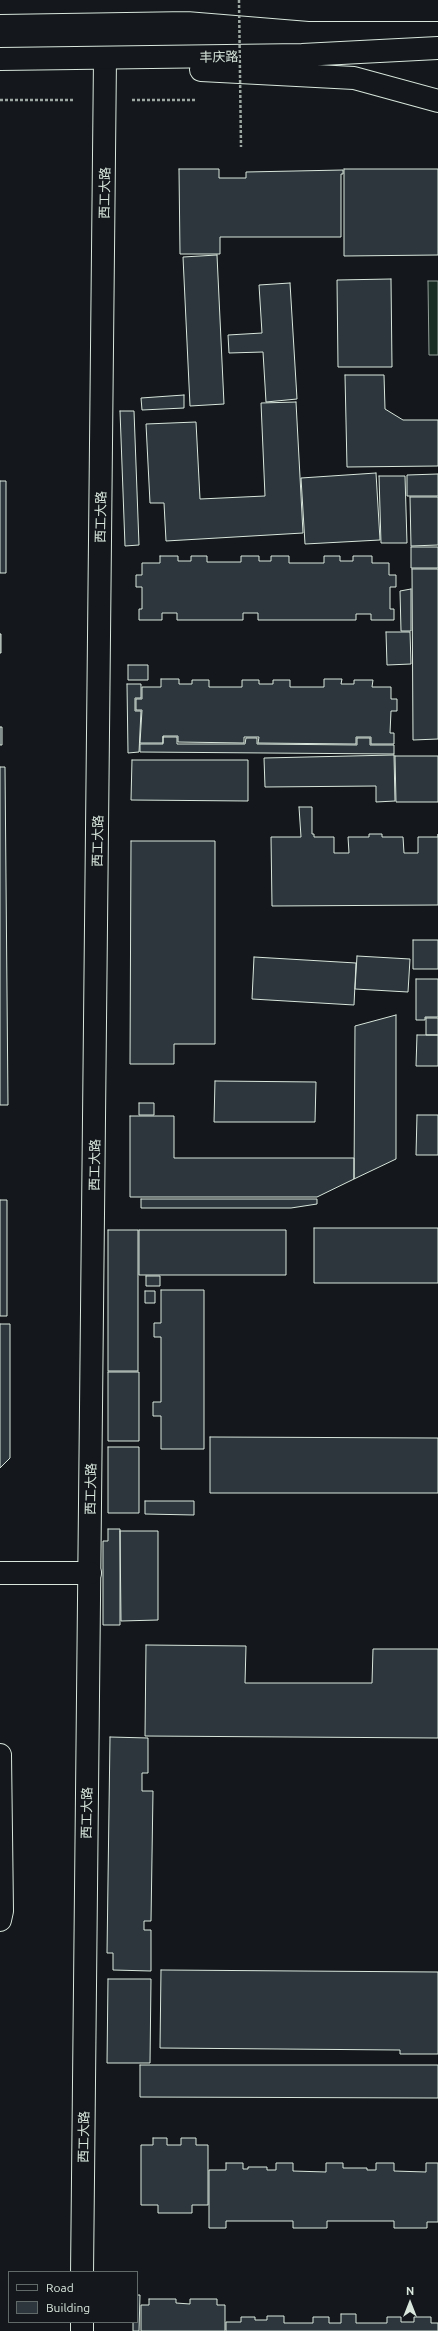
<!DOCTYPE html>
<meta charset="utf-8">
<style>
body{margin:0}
#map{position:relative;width:438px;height:2331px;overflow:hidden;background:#14181c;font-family:Ubuntu,sans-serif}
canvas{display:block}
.legend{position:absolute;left:8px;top:2271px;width:130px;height:52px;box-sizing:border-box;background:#14181c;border:1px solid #626a69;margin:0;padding:5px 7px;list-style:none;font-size:12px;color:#d8e6dc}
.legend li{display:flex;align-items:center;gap:8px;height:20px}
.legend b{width:20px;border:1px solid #626a69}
.north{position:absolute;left:390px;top:2283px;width:40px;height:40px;-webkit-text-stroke:3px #14181c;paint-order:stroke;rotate:0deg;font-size:11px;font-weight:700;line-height:16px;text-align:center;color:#d8e6dc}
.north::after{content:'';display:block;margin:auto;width:14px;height:18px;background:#d8e6dc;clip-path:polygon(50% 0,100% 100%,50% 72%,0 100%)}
</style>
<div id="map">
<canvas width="438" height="2331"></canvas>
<ul class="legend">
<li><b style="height:5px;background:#14181c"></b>Road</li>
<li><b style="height:11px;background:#2c363c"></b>Building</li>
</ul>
<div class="north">N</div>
</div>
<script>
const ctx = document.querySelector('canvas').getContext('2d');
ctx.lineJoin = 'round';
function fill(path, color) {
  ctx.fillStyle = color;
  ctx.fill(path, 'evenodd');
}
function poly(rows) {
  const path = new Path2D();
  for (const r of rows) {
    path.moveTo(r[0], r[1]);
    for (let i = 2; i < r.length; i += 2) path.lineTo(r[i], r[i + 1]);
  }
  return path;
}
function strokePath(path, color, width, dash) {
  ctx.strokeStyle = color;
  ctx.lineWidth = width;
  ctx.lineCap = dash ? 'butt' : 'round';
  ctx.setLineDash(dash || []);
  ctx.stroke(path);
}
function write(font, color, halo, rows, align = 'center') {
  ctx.font = font + ' Ubuntu,"Noto Sans SC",sans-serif';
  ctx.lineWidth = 3;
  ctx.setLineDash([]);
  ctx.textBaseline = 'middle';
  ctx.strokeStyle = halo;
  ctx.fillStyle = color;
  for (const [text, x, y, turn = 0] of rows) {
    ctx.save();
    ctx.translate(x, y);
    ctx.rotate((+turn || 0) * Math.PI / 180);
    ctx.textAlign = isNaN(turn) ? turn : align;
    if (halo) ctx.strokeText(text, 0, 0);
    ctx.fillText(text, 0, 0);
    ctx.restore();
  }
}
const green = poly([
 [428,281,438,281,438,355,429,355,428,281]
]);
const building = poly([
 [179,169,219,169,219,178,246,178,246,172,343,170,343,174,341,174,341,237,220,237,220,254,180,254,179,169],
 [344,169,438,169,438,255,344,256,344,169],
 [217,255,224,404,190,406,183,257,217,255],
 [391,279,392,367,338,367,337,280,391,279],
 [290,283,297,399,266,402,263,352,229,353,228,335,262,333,259,285,290,283],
 [345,375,384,375,385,409,403,420,438,420,438,466,347,467,345,375],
 [184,395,184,408,142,410,141,398,184,395],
 [296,402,303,533,166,541,164,503,150,503,146,424,196,422,200,499,265,496,261,403,296,402],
 [120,411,134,411,139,545,125,546,120,411],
 [376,473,380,540,305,544,301,478,376,473],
 [438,474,438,496,407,496,407,475,438,474],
 [379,476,405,476,407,543,381,543,379,476],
 [0,481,6,481,6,573,0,573,0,481],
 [410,497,438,497,438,545,411,546,410,497],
 [411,547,438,547,438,568,411,568,411,547],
 [160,556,178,556,178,561,191,561,191,556,207,556,207,562,241,562,241,556,259,556,259,561,271,561,271,556,289,556,289,563,324,563,324,556,340,556,340,561,353,561,353,556,372,556,372,563,389,563,389,575,396,575,396,587,390,587,390,609,394,609,394,620,371,620,371,614,356,614,356,620,258,620,258,613,243,613,243,620,177,620,177,613,162,613,162,620,139,620,139,609,142,609,142,587,136,587,136,575,142,575,142,563,160,563,160,556],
 [412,569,438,569,438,739,413,740,412,569],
 [411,589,411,631,401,631,400,591,411,589],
 [386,632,410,632,411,664,387,665,386,632],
 [0,634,1,634,1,653,0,653,0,634],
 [128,665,148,665,148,680,128,680,128,665],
 [161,679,179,679,179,684,192,684,192,680,209,680,209,687,242,687,242,680,259,680,259,684,273,684,273,680,290,680,290,687,324,687,324,679,342,679,341,684,354,684,354,680,373,680,372,687,391,687,391,699,397,699,397,711,391,711,390,733,394,733,394,744,371,744,371,737,356,737,356,744,258,743,259,737,244,737,244,743,178,742,178,736,163,736,163,743,140,743,142,710,136,710,136,699,142,699,142,687,161,687,161,679],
 [127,684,141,684,141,698,135,698,135,711,141,711,139,752,128,753,127,684],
 [0,727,2,727,2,745,0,745,0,727],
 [163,737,177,737,177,744,245,744,246,738,257,738,257,744,357,745,357,738,370,738,370,745,394,745,394,754,140,752,140,744,163,744,163,737],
 [394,755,395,801,376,802,376,786,265,787,264,758,394,755],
 [395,756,438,756,438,802,396,802,395,756],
 [132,760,248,760,248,801,131,800,132,760],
 [0,767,5,767,8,1105,0,1105,0,767],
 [299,807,312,807,312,834,314,834,314,837,334,837,334,853,349,853,348,837,369,837,369,834,382,834,382,837,403,837,404,853,418,853,418,837,438,837,438,834,438,905,272,906,271,837,301,837,299,807],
 [131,841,215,841,215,1044,174,1044,174,1064,130,1064,131,841],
 [413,940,438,940,438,969,413,969,413,940],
 [357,956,410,959,408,992,355,989,357,956],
 [254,957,356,963,354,1005,252,999,254,957],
 [416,979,438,979,438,1017,425,1017,425,1020,416,1020,416,979],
 [396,1015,396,1159,354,1179,355,1026,396,1015],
 [426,1018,438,1018,438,1035,426,1035,426,1018],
 [417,1035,438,1035,438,1066,416,1066,417,1035],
 [215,1081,316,1082,315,1122,214,1122,215,1081],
 [139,1103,154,1103,154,1115,139,1115,139,1103],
 [417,1115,438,1115,438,1155,416,1155,417,1115],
 [130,1116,174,1116,174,1158,354,1158,354,1179,317,1197,130,1197,130,1116],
 [141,1199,317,1199,317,1204,291,1208,141,1208,141,1199],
 [0,1200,7,1200,7,1316,0,1316,0,1200],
 [314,1228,438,1228,438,1283,314,1283,314,1228],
 [108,1230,138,1230,138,1371,108,1371,108,1230],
 [139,1230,286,1230,286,1275,139,1275,139,1230],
 [146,1276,160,1276,160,1286,146,1286,146,1276],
 [161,1290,204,1290,204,1449,161,1449,161,1416,153,1416,153,1402,161,1402,161,1337,154,1337,154,1323,161,1323,161,1290],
 [145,1291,155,1291,155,1303,145,1303,145,1291],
 [0,1324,10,1324,10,1458,0,1468,0,1324],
 [108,1372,139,1372,139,1441,108,1441,108,1372],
 [210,1437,438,1438,438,1493,210,1493,210,1437],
 [108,1447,139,1447,139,1513,108,1513,108,1447],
 [145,1501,194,1501,194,1515,145,1514,145,1501],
 [108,1529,120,1529,120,1625,103,1625,103,1541,108,1541,108,1529],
 [120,1531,158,1531,158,1620,121,1621,120,1531],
 [146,1645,246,1646,245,1683,372,1683,373,1649,438,1649,438,1738,145,1736,146,1645],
 [110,1737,148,1738,148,1773,142,1773,142,1791,153,1791,151,1921,144,1921,144,1930,151,1930,151,1971,113,1970,113,1953,107,1953,110,1737],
 [161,1970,438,1972,438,2054,400,2054,400,2050,160,2048,161,1970],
 [108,1979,151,1979,150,2063,107,2063,108,1979],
 [140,2065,438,2065,438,2098,140,2097,140,2065],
 [153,2138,167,2138,167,2145,181,2145,181,2138,196,2138,196,2145,208,2145,208,2205,192,2205,192,2213,158,2213,158,2205,141,2205,141,2145,153,2145,153,2138],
 [226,2163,243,2163,243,2169,248,2169,248,2167,267,2167,267,2170,276,2170,276,2163,293,2163,293,2171,326,2172,326,2163,343,2163,343,2168,367,2168,367,2170,376,2170,376,2163,394,2163,394,2171,426,2172,426,2163,438,2163,438,2222,427,2222,427,2228,394,2228,394,2221,327,2221,327,2228,293,2228,293,2221,226,2221,226,2228,209,2228,209,2170,226,2170,226,2163],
 [137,2295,140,2295,139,2331,133,2331,133,2322,137,2322,137,2295],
 [149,2299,176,2299,176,2303,190,2304,190,2299,217,2299,217,2305,225,2305,225,2331,141,2331,141,2305,149,2305,149,2299],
 [341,2314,356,2314,356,2323,387,2323,387,2317,401,2317,401,2322,414,2322,414,2317,431,2317,431,2323,438,2323,438,2331,226,2331,226,2322,241,2322,241,2317,255,2317,255,2320,267,2320,267,2316,284,2316,284,2323,313,2323,313,2317,329,2317,329,2323,341,2323,341,2314]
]);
const path = poly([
 [0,100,75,100],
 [132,100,197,100]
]);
const street = poly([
 [0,1755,2,1911,0,1920],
 [82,2272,105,58],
 [82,2331,82,2322]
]);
const secondary = poly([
 [0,1573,90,1573]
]);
const primary = poly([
 [0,3,188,0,310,10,438,10],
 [0,59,302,55,438,48],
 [201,70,354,78,438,101]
]);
const pathBridge = poly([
 [239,0,241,147]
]);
const streetNames = [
 ["丰庆路",219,57,-1],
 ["西工大路",105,193,-89],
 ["西工大路",101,517,-89],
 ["西工大路",98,841,-89],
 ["西工大路",95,1165,-89],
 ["西工大路",91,1489,-89],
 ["西工大路",87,1813,-89],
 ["西工大路",84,2137,-89]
];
fill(green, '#1a2d24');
strokePath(green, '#939e99', 1);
fill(building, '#2c363c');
strokePath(building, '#d8e6dc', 1);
strokePath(street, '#d8e6dc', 24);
strokePath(secondary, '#d8e6dc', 24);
strokePath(primary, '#d8e6dc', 24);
strokePath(path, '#9da8a2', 2.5, [3, 2]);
strokePath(street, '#14181c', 22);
strokePath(secondary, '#14181c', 22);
strokePath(primary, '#14181c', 22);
strokePath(pathBridge, '#9da8a2', 2.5, [3, 2]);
write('13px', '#d8e6dc', '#14181c', streetNames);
</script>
